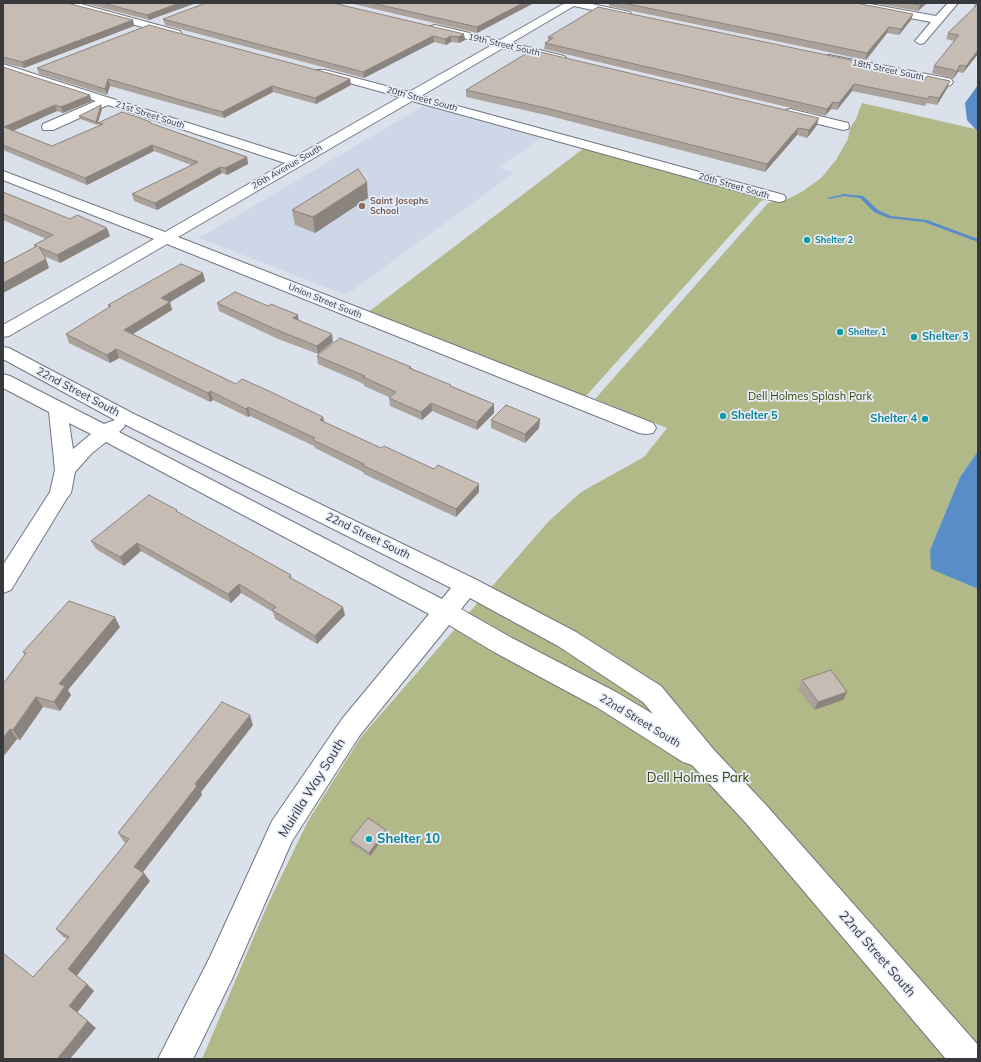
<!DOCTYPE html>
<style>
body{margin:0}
#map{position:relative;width:981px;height:1062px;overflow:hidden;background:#dbe1eb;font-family:Mulish,sans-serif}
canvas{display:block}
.frame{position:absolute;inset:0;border:4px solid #37393d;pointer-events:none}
</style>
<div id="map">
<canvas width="981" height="1062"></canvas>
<div class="frame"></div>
</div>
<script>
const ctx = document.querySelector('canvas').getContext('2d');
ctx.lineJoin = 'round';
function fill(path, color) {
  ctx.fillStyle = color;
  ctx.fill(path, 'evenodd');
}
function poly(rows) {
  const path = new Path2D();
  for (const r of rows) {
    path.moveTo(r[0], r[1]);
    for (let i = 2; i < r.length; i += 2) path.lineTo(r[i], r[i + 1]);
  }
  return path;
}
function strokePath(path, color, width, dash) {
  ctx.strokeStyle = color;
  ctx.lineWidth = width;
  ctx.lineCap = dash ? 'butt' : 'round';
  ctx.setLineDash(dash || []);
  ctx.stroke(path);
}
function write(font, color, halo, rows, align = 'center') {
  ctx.font = font + ' Mulish,sans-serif';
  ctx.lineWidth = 3.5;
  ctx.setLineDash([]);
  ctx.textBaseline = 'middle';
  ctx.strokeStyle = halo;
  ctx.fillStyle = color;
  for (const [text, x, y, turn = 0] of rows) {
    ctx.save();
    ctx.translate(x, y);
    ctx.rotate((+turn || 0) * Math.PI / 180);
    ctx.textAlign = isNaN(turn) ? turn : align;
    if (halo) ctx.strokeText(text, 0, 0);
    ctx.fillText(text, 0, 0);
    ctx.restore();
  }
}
const built = poly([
 [425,105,541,138,499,168,514,173,346,295,199,238]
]);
const green = poly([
 [862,103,975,129,978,132,978,451,960,477,930,550,959,581,978,589,978,1059,202,1059,267,906,308,821,361,737,548,522,581,492,644,457,667,428,595,399,768,203,786,200,803,191,821,178,836,160,848,139,850,128,856,119],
 [584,148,769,199,761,201,586,396,588,399,367,313]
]);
const water = poly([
 [978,85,978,132,967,120,965,103],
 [978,451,978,589,931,569,930,550,960,477]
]);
const stream = poly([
 [844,194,863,196,878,210,891,216,927,220,978,239,978,242,924,222,888,218,874,212,860,198,844,196,829,199,827,198,844,194]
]);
const minor = poly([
 [60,3,77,3,180,31,181,33,176,36,61,5,60,3],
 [565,3,587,3,630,12,631,14,626,17,574,6,511,43,564,56,566,58,564,60,560,61,503,48,421,96,784,195,786,198,784,201,779,202,774,201,412,101,178,237,653,423,656,428,653,433,646,434,639,433,167,244,9,336,3,337,3,325,154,239,3,180,3,171,165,232,285,163,108,105,53,130,43,130,42,127,43,124,96,101,3,71,3,64,295,157,400,97,317,74,315,72,317,70,325,70,409,92,492,45,431,30,430,28,431,26,435,25,500,40,565,3],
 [842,3,864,3,936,16,948,3,958,3,924,43,920,44,915,41,931,22,847,6,842,3],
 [829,55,947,78,951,79,953,82,951,85,947,86,825,60,823,58,825,56,829,55],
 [790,109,848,123,849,126,848,129,843,130,786,116,784,113,786,110,790,109],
 [3,347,9,348,134,414,475,579,576,632,661,686,714,750,766,805,978,1045,978,1059,946,1059,746,823,692,765,683,762,598,708,494,652,449,625,360,735,292,841,232,979,193,1059,158,1059,210,957,272,821,342,719,429,614,106,442,92,453,75,472,71,493,67,498,11,590,3,593,3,565,50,492,55,470,49,412,3,388,3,374,10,376,104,424,115,420,3,359,3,347],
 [69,423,91,434,73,449,69,423],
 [124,424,451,588,442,599,119,432,125,426,124,424],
 [470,598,558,646,643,702,653,714,616,692,512,638,461,609,470,598]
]);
const wall = poly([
 [3,3,133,20,134,26,24,68,3,63],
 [83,3,196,3,149,20],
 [349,3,534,3,477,33],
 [609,3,856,3,913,14,911,20,899,35,887,33,866,60,609,6],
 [872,3,927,3,918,11],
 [975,3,978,3,978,54,963,73,958,72,953,79,951,78,932,73,934,66,954,41,946,39,948,33,975,7,974,7],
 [163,19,464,34,465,40,459,43,451,42,446,45,434,42,364,78,165,25],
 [548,37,860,62,859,66,948,87,937,105,927,103,925,106,852,91,837,110,831,109,825,116,544,49,545,43,548,41],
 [3,67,92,101,63,113,57,111,13,131,52,146,99,126,98,123,97,125,80,119,79,116,101,105,102,109,98,122,151,122,151,124,247,157,248,164,227,175,222,173,157,210,134,201,132,194,191,165,154,151,87,185,3,150],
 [37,68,350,79,351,85,316,104,273,92,224,118,110,86,107,95,39,74],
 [466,90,817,125,807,138,797,135,765,172,546,115,466,97],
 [3,192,110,236,60,263,44,256,49,268,3,293,3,264,35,247,34,245,46,239,3,220],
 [368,198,315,233,295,225,292,210],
 [203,273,205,281,170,302,172,310,133,334,236,384,324,422,381,448,479,492,456,517,364,474,363,472,315,448,314,446,250,416,248,417,213,400,210,402,119,358,110,363,69,343,66,334,109,308,108,305],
 [217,303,299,321,333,342,318,354,278,339,219,311],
 [317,356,411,368,451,386,494,404,494,413,477,430,432,411,422,420,390,406,389,398,389,397,364,386,364,384,318,364],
 [540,419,539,428,525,443,491,428,491,420],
 [177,510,178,512,291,575,292,579,345,615,317,644,275,619,273,612,241,593,231,603,141,551,124,566,96,549,91,541],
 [120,627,68,690,71,695,60,711,43,707,20,740,17,739,3,757,25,655,23,652],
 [802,680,847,692,843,700,814,710,798,689],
 [253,725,201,792,202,795,142,872,150,881,76,976,87,984,94,991,77,1012,96,1028,33,977,67,939,63,937,56,929,126,843,124,842,118,833],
 [387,833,370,856,351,844,350,840]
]);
const shadedWall = poly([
 [179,3,196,3,149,20,147,15],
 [523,3,534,3,477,33,477,27],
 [922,3,927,3,918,11,920,5],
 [913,14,911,20,899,35,901,29],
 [133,20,134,26,24,68,22,62],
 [889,27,887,33,866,60,867,53],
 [464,34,465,40,459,43,458,37],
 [433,36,434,42,364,78,363,72],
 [451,36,451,42,446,45,445,39],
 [978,50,978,54,963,73,966,66],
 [960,65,958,72,953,79,956,72],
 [108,79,110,86,107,95,105,89],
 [350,79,351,85,316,104,315,98],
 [950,81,948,87,937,105,939,98],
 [854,84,852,91,837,110,839,103],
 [272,86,273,92,224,118,222,112],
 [90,95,92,101,63,113,61,107],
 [833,102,831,109,825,116,827,109],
 [55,105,57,111,6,134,4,127],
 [101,105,102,109,97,125,96,122],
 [819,118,817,125,807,138,809,130],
 [798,128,797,135,765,172,767,164],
 [152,145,154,151,87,185,85,178],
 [247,157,248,164,227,175,225,168],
 [220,167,222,173,157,210,155,203],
 [367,182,368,198,315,233,313,217],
 [107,228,110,236,60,263,57,255],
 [46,259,49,268,3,293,3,283],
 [203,273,205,281,170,302,172,310,126,338,124,330,161,298],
 [298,315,299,323,293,318],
 [332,334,333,342,318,354,317,346],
 [116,349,119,358,110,363,107,355],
 [210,391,213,400,210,402,208,393],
 [431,403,432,411,422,420,421,412],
 [494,404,494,413,477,430,477,422],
 [248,407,250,416,248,417,246,409],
 [323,417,325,425,320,420],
 [540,419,539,428,525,443,525,434],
 [479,484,479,492,456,517,456,509],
 [137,543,141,551,124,566,120,557],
 [239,584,241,593,231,603,228,594],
 [343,607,345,615,317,644,315,636],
 [115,617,120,627,68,690,71,695,60,711,54,702,59,684],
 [847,692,843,700,814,710,818,702],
 [36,697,43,707,20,740,13,730],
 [250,715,253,725,201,792,202,795,140,876,134,867,195,784],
 [10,729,17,739,3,757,3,738],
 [386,830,387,833,370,856,369,853],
 [144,873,150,881,76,977,68,969],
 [87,984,94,991,77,1013,69,1006],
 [88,1021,96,1028,70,1059,57,1059]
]);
const building = poly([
 [3,3,67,3,133,20,22,62,3,57,3,3],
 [103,3,179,3,147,15,103,3],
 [206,3,333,3,464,34,458,37,451,36,445,39,433,36,363,72,163,19,206,3],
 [372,3,523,3,477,27,372,3],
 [623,3,856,3,913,14,901,29,889,27,867,53,623,3],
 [907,3,922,3,920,5,907,3],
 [978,4,978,50,966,66,960,65,956,72,954,70,934,66,959,35,948,33,978,4],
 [598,7,860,62,857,65,924,80,927,76,950,81,939,98,929,96,928,99,854,84,839,103,833,102,827,109,545,43,553,38,548,37,598,7],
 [149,25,350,79,315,98,272,86,222,112,108,79,105,89,37,68,149,25],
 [532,50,819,118,809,130,798,128,767,164,546,108,466,90,532,50],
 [3,67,90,95,61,107,55,105,4,127,52,146,103,124,98,123,122,112,151,122,150,123,247,157,225,168,220,167,155,203,132,194,198,162,152,145,85,178,3,145,3,67],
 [101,105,96,122,79,116,101,105],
 [358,169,367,182,313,217,292,210,358,169],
 [3,192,70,219,77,215,107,228,57,255,39,247,46,259,3,283,3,264,37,246,34,245,53,235,3,214,3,192],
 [181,264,203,273,161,298,170,302,124,330,236,384,242,379,269,391,323,417,320,420,381,448,384,446,434,469,438,465,479,484,456,509,362,465,364,464,313,440,315,438,248,407,246,409,210,391,208,393,116,349,107,355,66,334,111,306,108,305,181,264],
 [235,292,268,306,271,304,298,315,293,318,332,334,317,346,277,330,217,303,235,292],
 [340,338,411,367,409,368,451,385,450,386,494,404,477,422,431,403,421,412,389,398,396,392,363,377,365,376,317,356,340,338],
 [506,405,540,419,525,434,491,420,506,405],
 [149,495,177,510,176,511,291,575,289,577,343,607,315,636,272,610,276,607,239,584,228,594,137,543,120,557,91,541,149,495],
 [69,601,115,617,59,684,65,686,54,702,36,697,13,730,10,729,3,738,3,684,26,653,23,652,69,601],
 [831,670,847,692,818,702,802,680,831,670],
 [222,702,250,715,195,784,197,786,134,867,144,873,68,969,87,984,69,1006,88,1021,57,1059,3,1059,3,953,33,977,69,937,56,929,129,839,118,833,222,702],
 [368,818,386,830,369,853,350,840,368,818]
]);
const markers = [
 [362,206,4,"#8d6e63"],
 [807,240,4,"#0f9aa8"],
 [840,332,4,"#0f9aa8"],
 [914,337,4,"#0f9aa8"],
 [723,416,4,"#0f9aa8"],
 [925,419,4,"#0f9aa8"],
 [369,839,4,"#0f9aa8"]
];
const farStreetnames = [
 ["19th Street South",504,45,13],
 ["18th Street South",888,70,12],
 ["20th Street South",422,99,15],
 ["21st Street South",150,115,18],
 ["26th Avenue South",287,167,-30],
 ["20th Street South",734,186,16],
 ["Union Street South",325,301,22]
];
const farEducationnames = [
 ["Saint Josephs",370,201],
 ["School",370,211]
];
const farCulturenames = [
 ["Shelter 2",815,240],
 ["Shelter 1",848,332]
];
const cultureNames = [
 ["Shelter 3",922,337],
 ["Shelter 5",731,416],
 ["Shelter 4",917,419,"right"]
];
const streetNames = [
 ["22nd Street South",78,392,28],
 ["22nd Street South",368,536,26],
 ["22nd Street South",640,721,31]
];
const parkNames = [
 ["Dell Holmes Splash Park",810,397]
];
const nearParknames = [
 ["Dell Holmes Park",698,778]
];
const nearStreetnames = [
 ["Muirilla Way South",312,788,-58],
 ["22nd Street South",877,954,49]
];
const nearCulturenames = [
 ["Shelter 10",377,839]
];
fill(built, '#cdd7e8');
fill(green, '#b1b989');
fill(water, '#588dc8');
fill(stream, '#588dc8');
strokePath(minor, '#727881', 2);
fill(minor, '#fff');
fill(wall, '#aaa29b');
fill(shadedWall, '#8b847e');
fill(building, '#c6bcb4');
strokePath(building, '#8b847e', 1);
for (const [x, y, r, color] of markers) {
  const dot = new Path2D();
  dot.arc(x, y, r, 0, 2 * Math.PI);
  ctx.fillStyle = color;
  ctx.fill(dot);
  strokePath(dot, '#e8eef9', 1.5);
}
write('9px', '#37393d', '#e8eef9', farStreetnames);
write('bold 9px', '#785e54', '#e8eef9', farEducationnames, 'left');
write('bold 9px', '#0d838f', '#e8eef9', farCulturenames, 'left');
write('bold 11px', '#0d838f', '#e8eef9', cultureNames, 'left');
write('11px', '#37393d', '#e8eef9', streetNames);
write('11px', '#3a4100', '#e8eef9', parkNames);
write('13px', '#3a4100', '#e8eef9', nearParknames);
write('13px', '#37393d', '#e8eef9', nearStreetnames);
write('bold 13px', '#0d838f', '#e8eef9', nearCulturenames, 'left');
</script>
